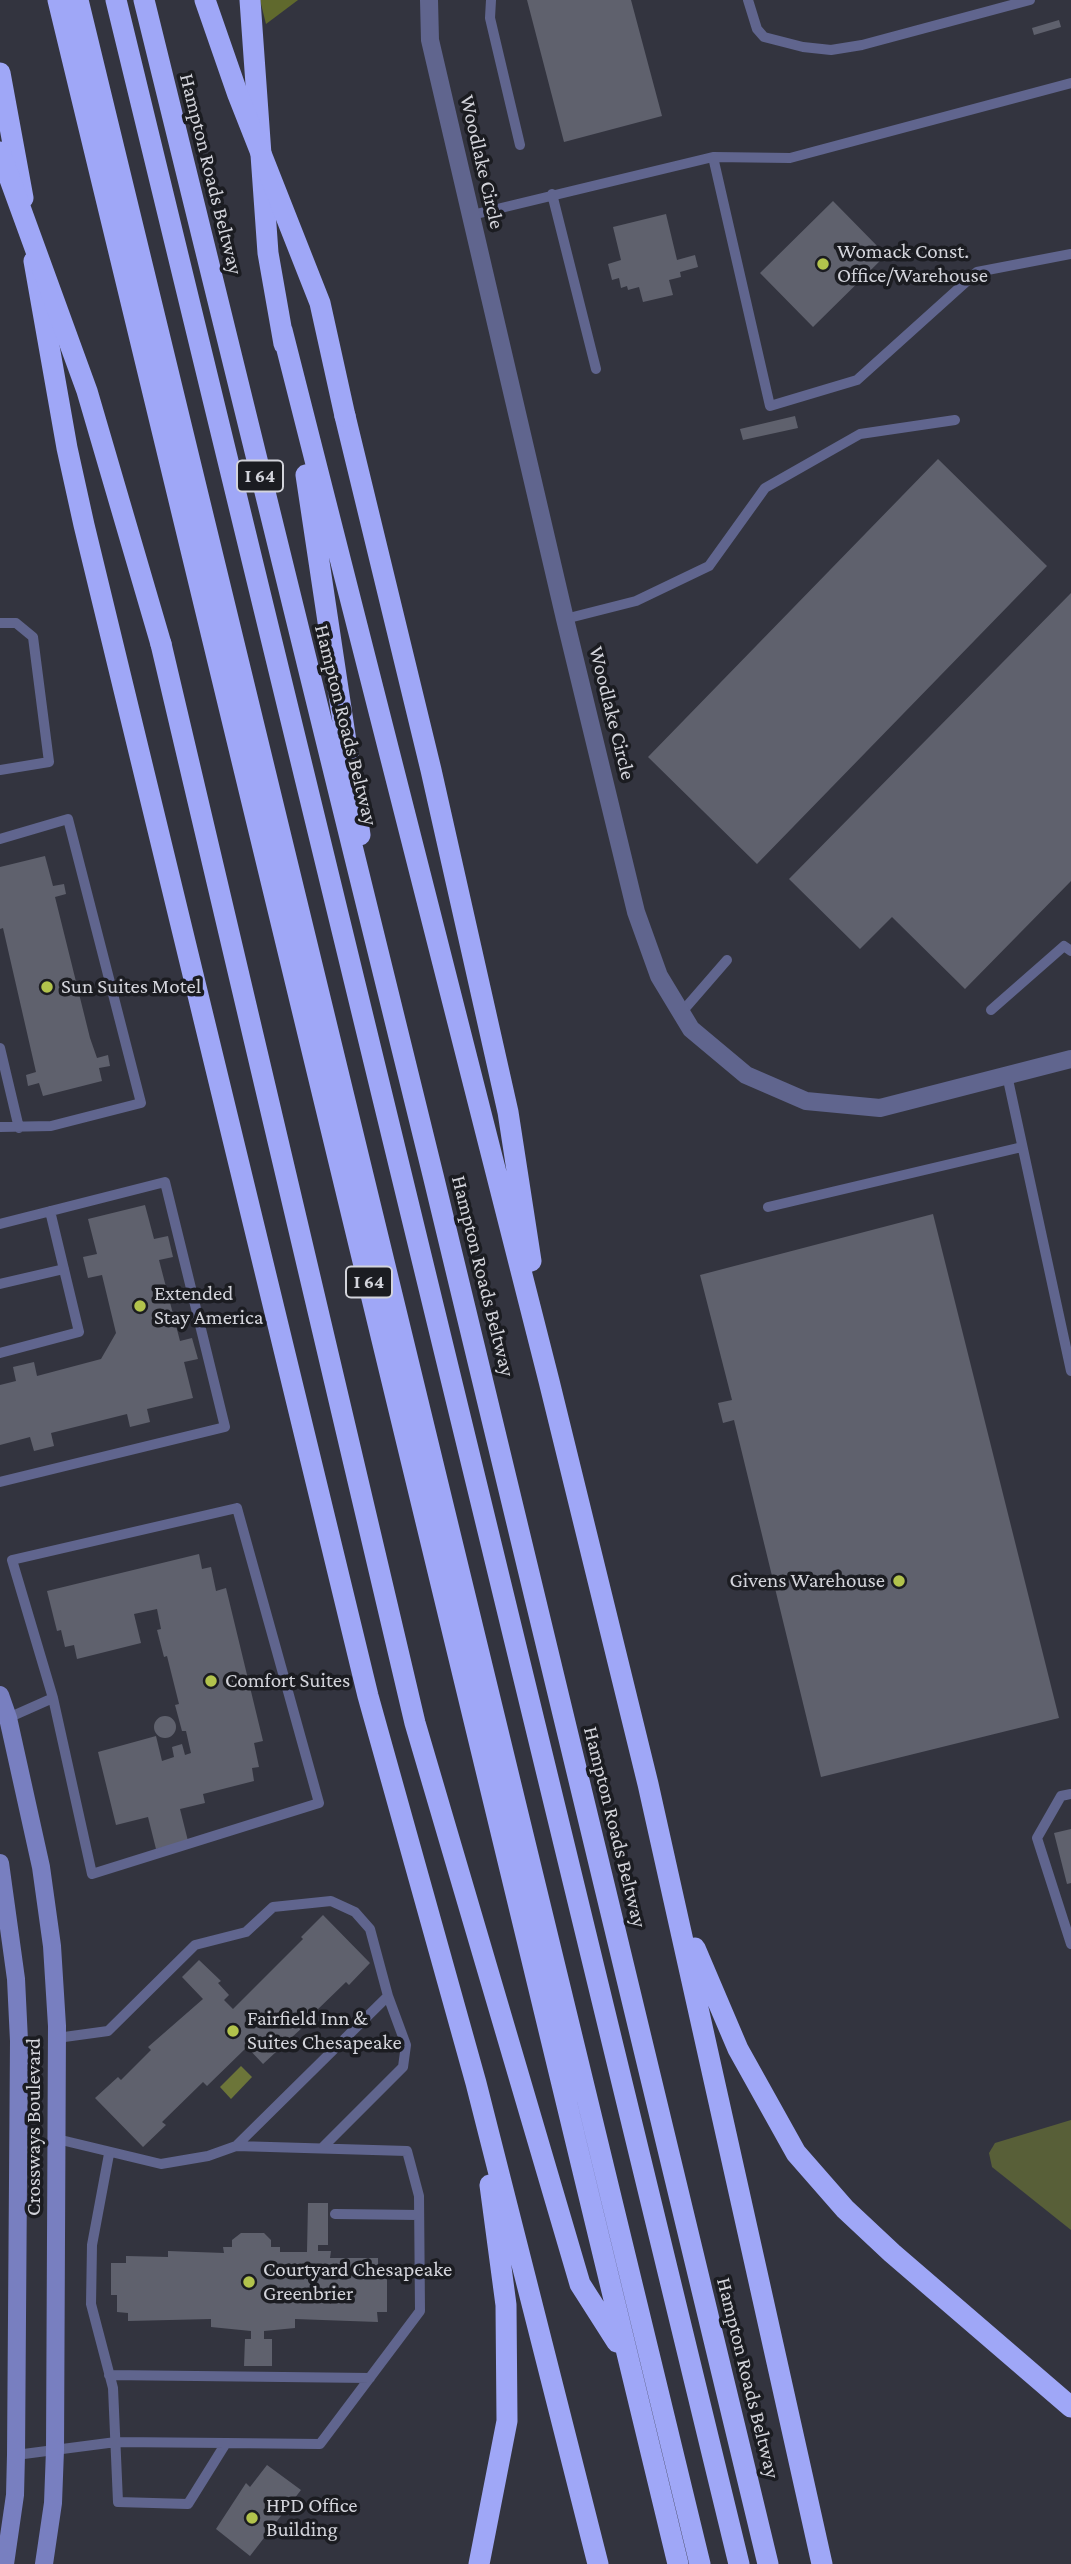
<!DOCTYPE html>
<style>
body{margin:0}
canvas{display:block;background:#33343f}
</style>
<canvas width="1071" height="2564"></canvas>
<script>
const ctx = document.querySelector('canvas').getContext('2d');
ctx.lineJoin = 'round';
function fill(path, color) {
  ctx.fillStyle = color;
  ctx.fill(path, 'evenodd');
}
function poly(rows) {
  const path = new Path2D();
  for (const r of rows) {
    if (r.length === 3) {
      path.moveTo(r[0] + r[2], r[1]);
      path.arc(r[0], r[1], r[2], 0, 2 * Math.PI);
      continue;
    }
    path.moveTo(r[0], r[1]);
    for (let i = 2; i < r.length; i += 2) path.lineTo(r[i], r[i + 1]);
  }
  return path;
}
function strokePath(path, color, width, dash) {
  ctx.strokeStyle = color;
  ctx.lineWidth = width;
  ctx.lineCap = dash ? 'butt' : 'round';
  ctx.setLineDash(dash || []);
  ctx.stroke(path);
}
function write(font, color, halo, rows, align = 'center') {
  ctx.font = font + ' "Crimson Pro",serif';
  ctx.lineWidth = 7;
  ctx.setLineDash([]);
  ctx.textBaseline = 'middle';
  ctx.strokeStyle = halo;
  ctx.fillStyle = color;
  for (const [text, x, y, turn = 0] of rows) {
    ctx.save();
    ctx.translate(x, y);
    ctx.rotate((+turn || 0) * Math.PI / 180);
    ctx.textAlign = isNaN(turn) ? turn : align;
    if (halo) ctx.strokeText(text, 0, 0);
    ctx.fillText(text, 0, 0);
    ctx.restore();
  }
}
const green = poly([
 [1071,2120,1071,2230,992,2167,989,2153,995,2143]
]);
const forest = poly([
 [260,0,298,0,266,24]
]);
const water = poly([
 [241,2066,252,2077,231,2099,220,2087]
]);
const building = poly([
 [527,0,631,0,662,116,564,142],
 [1059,20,1061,27,1034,35,1032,28],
 [833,201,886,255,813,327,760,273],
 [666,214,677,260,695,255,698,267,680,272,681,277,669,280,673,295,643,302,639,287,628,290,627,286,621,288,619,278,612,280,608,264,621,260,613,227],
 [795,416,798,428,743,440,740,429],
 [938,459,1047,566,757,864,648,757],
 [1071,593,1071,881,965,989,892,917,860,949,789,879],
 [45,856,53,886,64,884,66,894,55,897,90,1038,97,1058,108,1055,110,1066,99,1068,102,1081,43,1096,39,1083,28,1086,26,1075,36,1072,3,928,0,929,0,867],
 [145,1205,154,1239,168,1236,173,1257,159,1260,180,1341,192,1338,198,1359,184,1362,193,1398,147,1409,150,1422,130,1427,127,1414,51,1433,54,1446,34,1451,30,1437,0,1445,0,1385,16,1381,13,1367,34,1362,37,1376,101,1359,116,1333,102,1275,88,1278,83,1257,97,1254,88,1219],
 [933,1214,1059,1718,821,1777,734,1420,723,1423,718,1403,732,1400,700,1275],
 [199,1554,202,1569,211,1567,216,1591,226,1588,263,1741,254,1743,259,1767,252,1768,254,1781,203,1794,205,1803,180,1809,188,1841,156,1849,148,1817,116,1825,98,1752,156,1736,162,1761,174,1757,172,1747,182,1744,185,1755,191,1753,186,1731,182,1731,175,1705,179,1704,167,1656,164,1657,157,1630,161,1629,157,1609,134,1614,141,1643,77,1659,74,1645,65,1647,61,1630,57,1631,47,1591],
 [165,1727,11],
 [1071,1829,1071,1883,1067,1884,1054,1833],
 [323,1915,370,1963,349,1985,346,1982,315,2012,317,2014,263,2064,247,2047,207,2086,203,2082,162,2122,166,2125,143,2147,95,2098,118,2077,121,2080,151,2050,148,2047,203,1999,182,1977,199,1960,221,1981,218,1983,229,1995,224,2000,233,2009,303,1939,301,1937],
 [308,2203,328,2203,328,2245,318,2245,318,2251,331,2251,330,2258,378,2258,378,2269,387,2269,387,2312,377,2312,378,2322,295,2319,295,2328,264,2331,264,2339,272,2339,272,2366,244,2366,245,2339,251,2339,251,2331,211,2327,211,2319,128,2321,128,2313,117,2312,117,2295,111,2295,111,2263,126,2263,126,2256,168,2257,168,2251,224,2253,223,2247,232,2247,232,2240,241,2233,264,2233,271,2240,271,2247,280,2247,280,2252,307,2252],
 [267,2465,301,2490,250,2556,216,2529,246,2483,250,2487]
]);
const lane = poly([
 [491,0,490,18,520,145],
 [748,0,757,29,764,37,803,47,831,50,862,45,1030,0],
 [713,157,770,406,857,380,977,272,1071,254],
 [552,194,596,369],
 [472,215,713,157,790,158,1071,83],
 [565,619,636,601,709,566,765,488,860,434,955,420],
 [0,623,16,623,33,637,49,762,0,770],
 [0,839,68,819,141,1103,51,1126,0,1127],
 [991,1010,1064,946,1071,951],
 [681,1013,727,960],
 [0,1048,19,1128],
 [1007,1075,1071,1371],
 [768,1207,1022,1147],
 [0,1224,165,1182,225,1427,0,1482],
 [0,1284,64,1269],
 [0,1353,79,1332,50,1211],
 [237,1508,319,1803,92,1874,53,1698,12,1560,237,1508],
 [8,1718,53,1698],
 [1071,1794,1061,1796,1037,1838,1071,1944],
 [57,2139,161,2164,208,2156,236,2146,388,1996,370,1929,355,1912,331,1901,273,1907,246,1932,195,1945,108,2031,57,2038],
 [322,2148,403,2067,406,2045,388,1996],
 [109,2154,92,2245,91,2304,113,2388,118,2502,188,2504,226,2443,320,2444,420,2311,419,2196,407,2151,236,2146],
 [335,2214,419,2215],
 [109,2375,370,2378],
 [16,2455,116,2442,226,2443]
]);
const street = poly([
 [429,0,430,40,565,619,636,912,659,976,691,1029,746,1075,806,1101,880,1108,1071,1059]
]);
const secondary = poly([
 [0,1695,8,1718,41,1867,52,1946,57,2026,55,2450,53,2503,44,2564],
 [0,1863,16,1979,19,2041,16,2455,15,2495,5,2564]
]);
const highway = poly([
 [58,0,678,2564],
 [78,0,700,2564],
 [116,0,739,2564],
 [144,0,433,1175,768,2564],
 [250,0,268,253,284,344],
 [0,73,23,198],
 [34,261,67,448,84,525,368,1696,476,2083,598,2564],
 [282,330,549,1381,648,1784,822,2564],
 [345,416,431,770,508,1112,531,1261],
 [306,475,360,835],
 [161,644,415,1723,580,2284,617,2342],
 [695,1948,738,2049,796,2153,845,2209,892,2253,1071,2407],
 [479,2564,507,2421,506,2305,490,2185]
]);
const highwayBridge = poly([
 [205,0,238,95,320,303,345,416],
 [0,152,87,391,161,644]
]);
const markers = [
 [823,264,7,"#b2c34c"],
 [47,987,7,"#b2c34c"],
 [140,1306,7,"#b2c34c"],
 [899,1581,7,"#b2c34c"],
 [211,1681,7,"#b2c34c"],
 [233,2031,7,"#b2c34c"],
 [249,2282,7,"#b2c34c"],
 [252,2518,7,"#b2c34c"]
];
const shields = [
 [260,476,46],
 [369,1282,46]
];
const shieldNames = [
 ["I 64",260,476],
 ["I 64",369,1282]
];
const streetNames = [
 ["Woodlake Circle",482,162,77],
 ["Hampton Roads Beltway",211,174,76],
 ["Woodlake Circle",612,713,76],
 ["Hampton Roads Beltway",346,725,76],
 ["Hampton Roads Beltway",483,1276,76],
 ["Hampton Roads Beltway",615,1827,76],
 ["Crossways Boulevard",34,2127,-90],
 ["Hampton Roads Beltway",748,2378,76]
];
const poiNames = [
 ["Womack Const.",837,252],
 ["Office/Warehouse",837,276],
 ["Sun Suites Motel",61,987],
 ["Extended",154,1294],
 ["Stay America",154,1318],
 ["Givens Warehouse",885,1581,"right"],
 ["Comfort Suites",225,1681],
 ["Fairfield Inn &",247,2019],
 ["Suites Chesapeake",247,2043],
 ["Courtyard Chesapeake",263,2270],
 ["Greenbrier",263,2294],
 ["HPD Office",266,2506],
 ["Building",266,2530]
];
fill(green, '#585f38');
fill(forest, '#60692d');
fill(water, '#6c7539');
fill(building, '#5f616d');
strokePath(lane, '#60658e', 10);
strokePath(street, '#60658e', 18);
strokePath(secondary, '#787fc0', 18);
strokePath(highway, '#9fa7f7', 21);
strokePath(highwayBridge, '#9fa7f7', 21);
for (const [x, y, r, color] of markers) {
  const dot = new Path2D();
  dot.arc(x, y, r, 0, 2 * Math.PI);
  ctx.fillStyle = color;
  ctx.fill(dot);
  strokePath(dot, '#1b1c21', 2.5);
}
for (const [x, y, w] of shields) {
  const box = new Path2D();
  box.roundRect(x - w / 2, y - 15.5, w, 31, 5);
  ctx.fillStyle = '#1b1c21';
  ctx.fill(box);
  strokePath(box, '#d3d4db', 2);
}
write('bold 19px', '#d3d4db', null, shieldNames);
write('21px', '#d3d4db', '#1b1c21', streetNames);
write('21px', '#d3d4db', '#1b1c21', poiNames, 'left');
</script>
